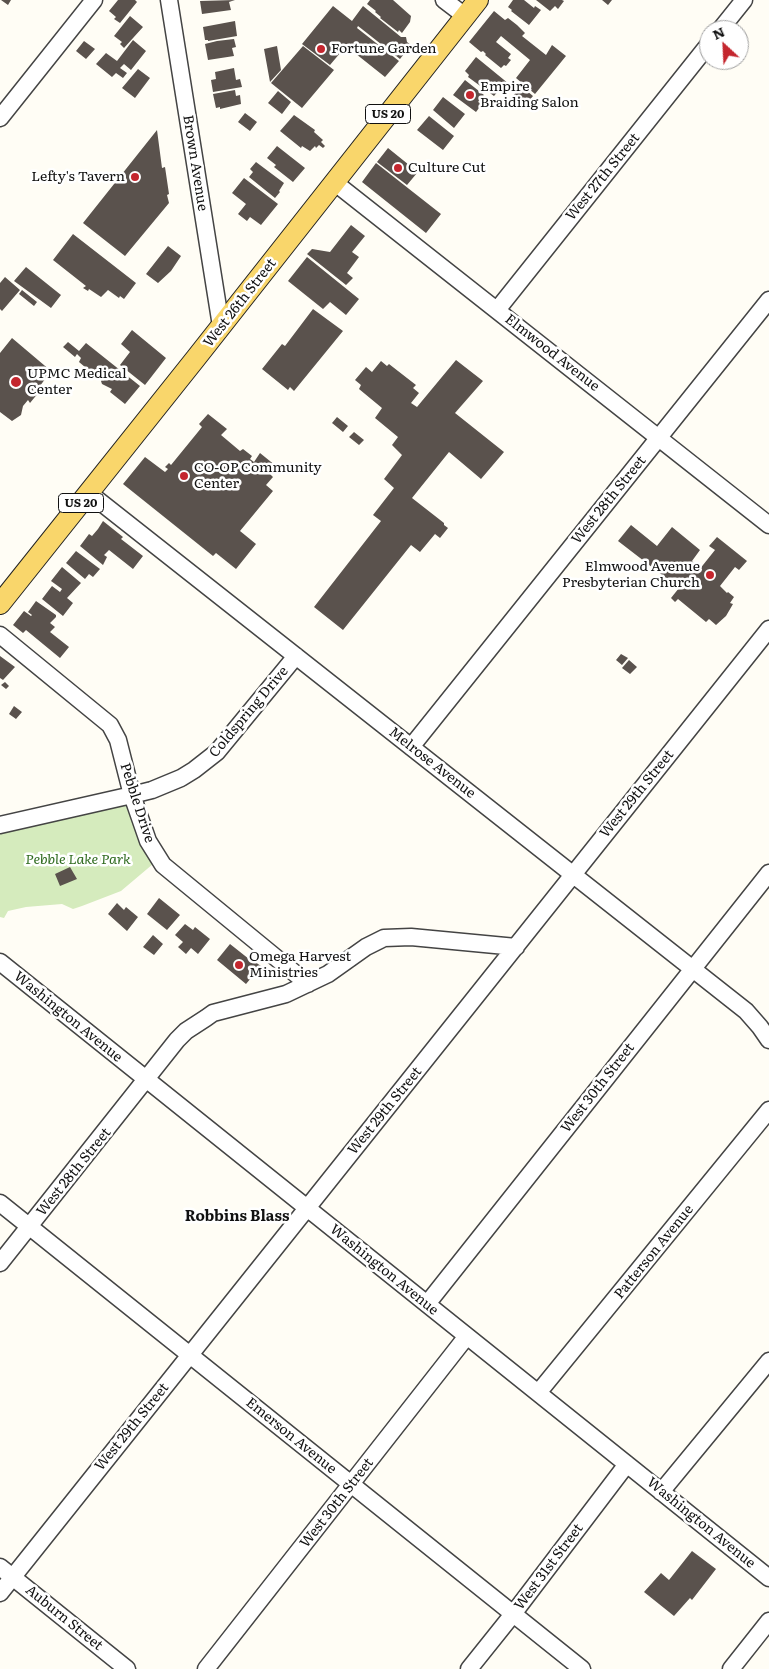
<!DOCTYPE html>
<style>
body{margin:0}
#map{position:relative;width:769px;height:1669px;overflow:hidden;background:#fffdf5;font-family:Literata,serif}
canvas{display:block}
.north{position:absolute;left:699px;top:20px;width:50px;height:50px;box-sizing:border-box;background:#fff;border:1px solid #a0a0a0;border-radius:50%;rotate:335deg;font-size:14px;font-weight:700;line-height:20px;text-align:center;color:#111}
.north::after{content:'';display:block;margin:auto;width:18px;height:22px;background:#c4262e;clip-path:polygon(50% 0,100% 100%,50% 72%,0 100%)}
</style>
<div id="map">
<canvas width="769" height="1669"></canvas>
<div class="north">N</div>
</div>
<script>
const ctx = document.querySelector('canvas').getContext('2d');
ctx.lineJoin = 'round';
function fill(path, color) {
  ctx.fillStyle = color;
  ctx.fill(path, 'evenodd');
}
function poly(rows) {
  const path = new Path2D();
  for (const r of rows) {
    path.moveTo(r[0], r[1]);
    for (let i = 2; i < r.length; i += 2) path.lineTo(r[i], r[i + 1]);
  }
  return path;
}
function strokePath(path, color, width, dash) {
  ctx.strokeStyle = color;
  ctx.lineWidth = width;
  ctx.lineCap = dash ? 'butt' : 'round';
  ctx.setLineDash(dash || []);
  ctx.stroke(path);
}
function write(font, color, halo, rows, align = 'center') {
  ctx.font = font + ' Literata,serif';
  ctx.lineWidth = 5;
  ctx.setLineDash([]);
  ctx.textBaseline = 'middle';
  ctx.strokeStyle = halo;
  ctx.fillStyle = color;
  for (const [text, x, y, turn = 0] of rows) {
    ctx.save();
    ctx.translate(x, y);
    ctx.rotate((+turn || 0) * Math.PI / 180);
    ctx.textAlign = isNaN(turn) ? turn : align;
    if (halo) ctx.strokeText(text, 0, 0);
    ctx.fillText(text, 0, 0);
    ctx.restore();
  }
}
const green = poly([
 [122,805,126,806,131,810,141,843,146,855,153,864,121,891,82,906,73,909,62,904,26,907,8,911,4,918,0,917,0,833]
]);
const building = poly([
 [1,0,11,0,8,5],
 [118,0,135,0,137,2,120,23,114,19,116,17,109,11],
 [235,0,229,2,231,10,202,14,200,1],
 [370,0,393,0,411,16,410,22,402,33,399,30,398,32,380,18,381,17,375,12,376,11,367,4],
 [513,0,524,0,534,8,535,6,541,10,529,25,511,11,512,10,508,7],
 [536,0,562,0,564,1,558,9,555,6,550,11],
 [602,0,612,0,608,5],
 [333,6,352,21,363,6,401,37,406,37,407,42,411,45,400,59,358,26,357,28,399,61,385,77,346,46,330,65,302,44],
 [494,11,505,20,508,18,517,25,525,33,522,36,546,55,552,45,566,56,535,94,516,78,530,60,501,36,496,42,511,54,508,58,511,60,506,66,504,65,501,68,485,55,486,54,483,51,481,52,469,42],
 [130,16,143,27,124,48,120,44,122,42,114,36],
 [235,21,237,36,208,41,208,40,205,40,203,27],
 [234,39,236,47,232,48,234,56,208,60,205,44,217,41],
 [133,40,146,51,131,70,124,64,120,68,127,73,123,78,116,73,112,77,96,64,106,53,117,61],
 [84,41,95,49,86,59,76,51],
 [277,46,281,70,270,82,264,49],
 [303,46,334,70,302,108,271,83],
 [476,57,509,84,501,93,499,90,494,96,468,77,469,75,465,71],
 [234,68,236,80,240,79,242,87,213,92,211,80,216,79,215,72],
 [138,69,150,78,135,98,122,88],
 [465,80,484,95,478,102,482,104,476,112,453,95],
 [521,86,533,96,525,106,513,96],
 [235,90,236,96,240,95,241,104,220,109,220,107,216,108,213,94],
 [278,91,291,102,282,114,268,103],
 [443,97,465,114,454,128,433,110],
 [245,113,257,122,250,131,238,122],
 [294,115,315,130,314,132,323,140,321,142,325,146,323,148,319,145,316,148,315,146,310,151,302,146,301,148,280,131],
 [429,116,454,136,443,150,417,130],
 [157,130,162,168,165,167,169,194,167,195,169,203,125,256,83,223],
 [277,146,305,168,293,182,274,167,276,165,267,158],
 [388,148,414,169,413,170,417,173,407,185,377,162],
 [256,162,284,183,279,191,280,192,275,198,249,177,253,172,250,169],
 [376,163,441,214,426,233,362,182],
 [244,178,278,204,261,225,250,217,247,221,238,214,246,204,232,193],
 [351,225,365,236,352,252,359,257,347,273,353,278,346,285,307,254,312,249,330,252],
 [73,234,136,283,124,299,120,296,119,298,108,290,101,297,89,289,88,291,83,288,86,286,53,260],
 [168,246,181,256,171,271,158,283,146,274],
 [307,257,359,299,346,315,330,302,323,309,288,281],
 [26,267,61,295,51,308,14,281],
 [5,277,20,290,2,311,0,309,0,283],
 [22,290,37,302,34,306,19,294],
 [313,309,343,331,294,391,290,387,288,390,262,369,282,344,285,346],
 [132,330,166,358,145,385,120,365,130,352,121,344],
 [12,338,51,371,37,390,39,392,30,403,28,400,23,406,21,415,12,421,0,412,0,353],
 [68,342,79,351,86,343,140,386,125,404,110,392,112,389,102,384,101,381,110,371,106,368,98,378,79,362,81,358,77,354,75,357,63,347],
 [456,360,483,381,455,413,504,452,481,479,449,452,412,498,444,523,444,525,448,528,440,538,435,534,420,552,411,545,343,630,314,607,381,521,373,515,394,488,384,479,402,455,392,445,398,437,375,418,382,408,359,389,361,385,355,380,366,367,372,372,381,361,387,366,389,364,416,385,413,388,419,393,411,403,417,407],
 [208,414,227,429,221,435,240,451,243,449,252,456,250,459,254,462,260,453,276,466,270,474,273,477,266,485,273,491,240,531,256,544,236,569,216,553,213,556,123,484,145,457,165,472,168,469,165,467,169,463,171,465,202,427,199,424],
 [337,417,348,426,343,432,332,423],
 [354,432,364,440,359,445,349,437],
 [103,521,123,537,121,539,143,556,133,569,109,550,104,555,107,557,103,565,80,546,89,534,92,536,98,529],
 [631,525,657,546,672,527,700,550,692,561,699,570,715,550,709,546,717,537,747,561,739,570,735,567,720,586,727,593,728,592,734,597,730,603,733,604,726,616,716,625,709,619,706,622,678,599,675,602,671,598,679,588,618,541],
 [76,551,100,569,93,577,89,574,85,579,66,563],
 [62,567,81,583,67,598,73,603,63,616,42,599,52,586,60,592,62,589,51,581],
 [36,601,56,615,56,617,50,623,55,627,50,632,69,647,60,658,26,630,23,633,13,625,24,611,31,616,32,615,28,612],
 [621,654,628,658,622,665,616,660],
 [0,656,15,667,3,680,0,678],
 [629,660,637,667,630,674,622,668],
 [5,682,9,686,6,689,1,685],
 [14,706,22,712,16,719,9,714],
 [70,867,77,879,60,886,55,874],
 [159,898,180,915,167,930,147,914],
 [117,903,124,910,126,907,138,917,127,931,108,914],
 [185,924,193,930,195,927,210,939,198,954,191,948,186,954,178,947,183,942,175,935],
 [153,935,163,944,154,955,143,947],
 [230,944,254,963,255,962,261,966,246,984,217,960],
 [692,1551,716,1569,692,1600,690,1598,674,1616,644,1592,661,1573,669,1580]
]);
const minor = poly([
 [169,0,221,326],
 [444,0,465,16],
 [720,30,744,0],
 [0,118,94,0],
 [334,182,769,525],
 [497,310,709,44],
 [89,493,746,1011,760,1027,769,1040],
 [0,635,110,725,118,740,132,795,148,841,163,865,308,984],
 [411,747,769,300],
 [0,825,132,795,152,790,181,778,194,770,217,752,296,656],
 [0,962,769,1578],
 [0,1203,582,1669],
 [0,1263,177,1040,186,1031,206,1018,213,1013,286,994,328,974,366,947,384,938,411,937,516,947],
 [427,1304,769,873],
 [538,1393,769,1110],
 [661,1492,769,1361],
 [0,1567,127,1669],
 [0,1593,769,629],
 [206,1669,467,1336],
 [469,1669,513,1614,627,1464],
 [731,1669,769,1621]
]);
const major = poly([
 [0,604,196,358,478,0]
]);
const markers = [
 [321,49,5,"#c4262e"],
 [470,95,5,"#c4262e"],
 [398,168,5,"#c4262e"],
 [135,177,5,"#c4262e"],
 [16,382,6,"#c4262e"],
 [184,476,5,"#c4262e"],
 [710,575,5,"#c4262e"],
 [239,965,5,"#c4262e"]
];
const shields = [
 [388,114,45],
 [81,503,45]
];
const shieldNames = [
 ["US 20",388,114],
 ["US 20",81,503]
];
const poiNames = [
 ["Fortune Garden",331,49],
 ["Empire",480,87],
 ["Braiding Salon",480,103],
 ["Culture Cut",408,168],
 ["Lefty's Tavern",125,177,"right"],
 ["UPMC Medical",27,374],
 ["Center",27,390],
 ["CO-OP Community",194,468],
 ["Center",194,484],
 ["Elmwood Avenue",700,567,"right"],
 ["Presbyterian Church",700,583,"right"],
 ["Omega Harvest",249,957],
 ["Ministries",249,973]
];
const streetNames = [
 ["Brown Avenue",195,163,81],
 ["West 27th Street",603,177,-51],
 ["West 26th Street",240,303,-52],
 ["Elmwood Avenue",552,353,38],
 ["West 28th Street",609,500,-51],
 ["Coldspring Drive",249,712,-50],
 ["Melrose Avenue",432,763,38],
 ["West 29th Street",637,794,-51],
 ["Pebble Drive",137,803,72],
 ["Washington Avenue",68,1017,39],
 ["West 30th Street",598,1088,-52],
 ["West 29th Street",385,1111,-51],
 ["West 28th Street",74,1172,-51],
 ["Patterson Avenue",654,1252,-51],
 ["Washington Avenue",384,1270,39],
 ["West 29th Street",132,1427,-51],
 ["Emerson Avenue",291,1436,39],
 ["West 30th Street",337,1503,-52],
 ["Washington Avenue",701,1523,39],
 ["West 31st Street",549,1567,-53],
 ["Auburn Street",64,1618,39]
];
const parkNames = [
 ["Pebble Lake Park",78,860]
];
const neighbourhoodNames = [
 ["Robbins Blass",237,1217]
];
fill(green, '#d5ebbd');
fill(building, '#5a524d');
strokePath(minor, '#444', 19);
strokePath(major, '#222', 22);
strokePath(minor, '#fff', 16);
strokePath(major, '#f9d66b', 20);
for (const [x, y, r, color] of markers) {
  const dot = new Path2D();
  dot.arc(x, y, r, 0, 2 * Math.PI);
  ctx.fillStyle = color;
  ctx.fill(dot);
  strokePath(dot, '#fff', 2);
}
for (const [x, y, w] of shields) {
  const box = new Path2D();
  box.roundRect(x - w / 2, y - 9.5, w, 19, 4);
  ctx.fillStyle = '#fff';
  ctx.fill(box);
  strokePath(box, '#111', 1);
}
write('bold 12px', '#111', null, shieldNames);
write('14px', '#111', '#fff', poiNames, 'left');
write('14px', '#111', '#fff', streetNames);
write('italic 14px', '#2f6b1f', '#fff', parkNames);
write('bold 15px', '#111', '#fff', neighbourhoodNames);
</script>
